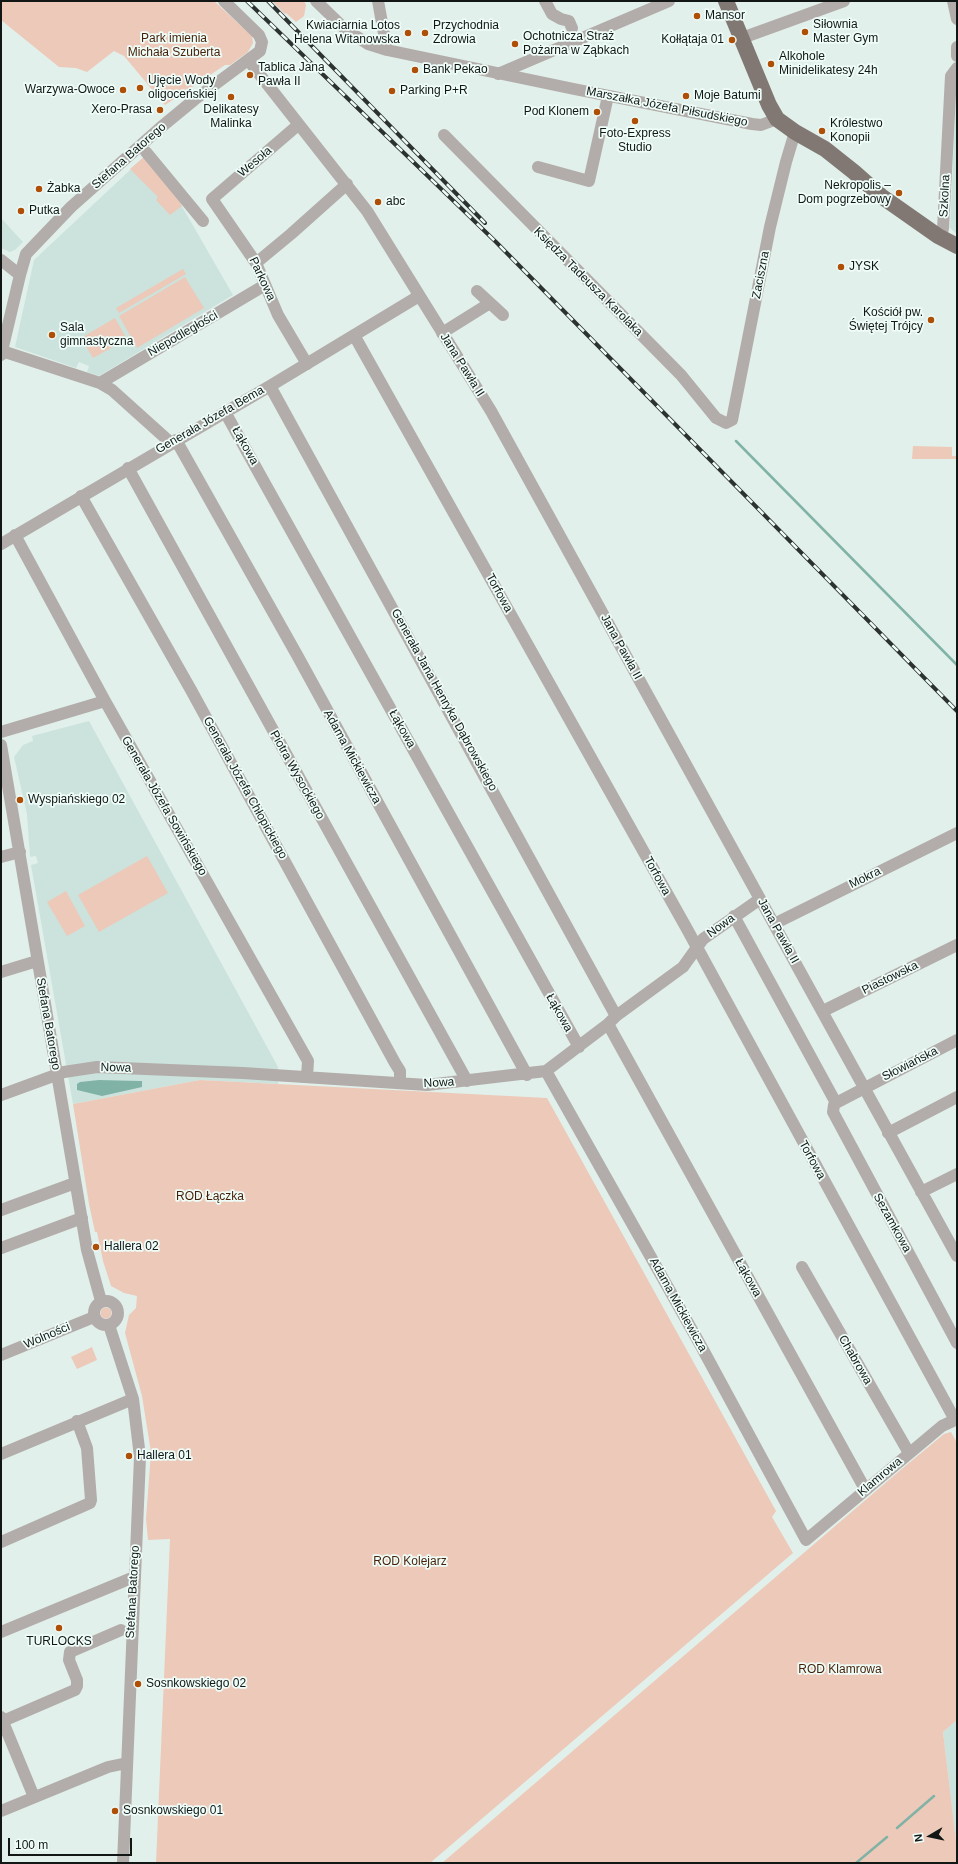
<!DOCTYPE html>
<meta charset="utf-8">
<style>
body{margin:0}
#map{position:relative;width:958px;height:1864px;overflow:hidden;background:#e2f0eb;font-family:Helvetica,sans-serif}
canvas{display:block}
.frame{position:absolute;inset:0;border:2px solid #121716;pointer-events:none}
.north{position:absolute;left:910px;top:1816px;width:40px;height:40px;-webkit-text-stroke:3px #effdf9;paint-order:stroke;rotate:261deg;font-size:11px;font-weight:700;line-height:16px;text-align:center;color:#121716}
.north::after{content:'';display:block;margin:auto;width:14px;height:18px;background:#121716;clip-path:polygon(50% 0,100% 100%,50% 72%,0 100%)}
.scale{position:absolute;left:8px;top:1838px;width:124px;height:18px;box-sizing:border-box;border:2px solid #121716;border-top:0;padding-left:5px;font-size:12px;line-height:14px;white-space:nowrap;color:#121716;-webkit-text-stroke:3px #effdf9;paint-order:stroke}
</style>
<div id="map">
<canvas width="958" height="1864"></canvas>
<div class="frame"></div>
<div class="north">N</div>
<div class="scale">100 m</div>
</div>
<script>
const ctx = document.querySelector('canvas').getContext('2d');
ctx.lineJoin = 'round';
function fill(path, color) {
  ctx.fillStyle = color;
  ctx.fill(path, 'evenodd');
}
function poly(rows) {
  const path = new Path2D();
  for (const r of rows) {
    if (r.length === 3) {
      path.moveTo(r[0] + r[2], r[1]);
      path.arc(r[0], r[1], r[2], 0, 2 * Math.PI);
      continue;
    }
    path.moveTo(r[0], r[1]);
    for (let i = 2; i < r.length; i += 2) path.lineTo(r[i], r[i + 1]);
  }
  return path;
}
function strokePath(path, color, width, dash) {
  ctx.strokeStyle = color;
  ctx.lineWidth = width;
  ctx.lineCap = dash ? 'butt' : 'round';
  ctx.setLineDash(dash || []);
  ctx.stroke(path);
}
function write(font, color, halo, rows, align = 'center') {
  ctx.font = font + ' Helvetica,sans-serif';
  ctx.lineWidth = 3.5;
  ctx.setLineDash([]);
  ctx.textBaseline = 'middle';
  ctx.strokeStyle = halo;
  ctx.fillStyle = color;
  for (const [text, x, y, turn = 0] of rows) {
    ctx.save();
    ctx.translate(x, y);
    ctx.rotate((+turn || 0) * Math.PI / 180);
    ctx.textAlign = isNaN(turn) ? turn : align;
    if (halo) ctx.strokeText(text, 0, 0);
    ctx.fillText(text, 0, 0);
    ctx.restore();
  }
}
const built = poly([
 [956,92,957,92,957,234,950,228],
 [145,156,172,189,233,295,99,376,87,372,89,366,79,362,76,368,15,347,34,260],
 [1,218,23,242,15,250,10,252,1,248],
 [89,721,278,1067,278,1084,200,1080,73,1104,31,865,38,863,36,856,30,857,27,814,14,757,23,745,33,741,32,736],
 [957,1720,957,1850,943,1732]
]);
const green = poly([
 [1,1,214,1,252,36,253,43,248,52,230,65,225,65,165,105,124,56,114,51,87,72,76,68,59,67,1,20],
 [272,1,304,1,306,5,304,16,296,22,286,13,285,14],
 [145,156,172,189,182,206,170,215,156,200,158,197,130,169],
 [183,269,186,274,119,313,116,308],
 [185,277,204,308,137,348,119,316],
 [115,318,127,339,93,358,81,338],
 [913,446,952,447,952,456,956,456,956,459,912,459],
 [147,856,168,893,99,932,78,895],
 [66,891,85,926,67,936,47,902],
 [200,1080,547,1098,776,1511,772,1517,793,1553,430,1863,156,1863,170,1539,148,1540,146,1519,151,1452,142,1396,125,1333,129,1315,136,1308,137,1296,124,1293,111,1286,103,1261,97,1232,95,1232,89,1204,73,1104],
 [106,1313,5.5],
 [92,1347,97,1360,77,1369,71,1357],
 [951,1432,957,1443,957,1720,943,1732,956,1841,957,1863,442,1863,897,1473,944,1434]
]);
const water = poly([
 [99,1080,139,1081,142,1081,142,1087,102,1096,77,1090,77,1084,80,1082]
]);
const stream = poly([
 [736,441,957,665],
 [897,1828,934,1796],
 [856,1863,887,1837]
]);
const minor = poly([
 [316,1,345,29,368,44,387,50,574,89,752,124,761,125,777,119],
 [378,1,387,50],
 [545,1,552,14,561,19,569,21,572,28],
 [953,1,957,19],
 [742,38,844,1],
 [957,47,957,56],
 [249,61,367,211,491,411,957,1256],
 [498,74,669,1],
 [298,125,212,199,256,263,278,315,307,364],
 [444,135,681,375,716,418,726,423,732,420,770,227,786,162,795,132],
 [146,152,203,221],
 [538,167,589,181,608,96],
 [943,229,951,76,957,68],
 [1,260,20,275],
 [256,263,291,234,347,184],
 [490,303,503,315],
 [442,333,490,303,477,291],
 [354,335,687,929,955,1420],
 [2,351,100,383,112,390,171,443],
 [1,355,20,275,26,254,71,207,160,128,194,100,260,51,262,42,259,35,224,1],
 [100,383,265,285],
 [270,386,616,1016],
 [225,412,579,1047],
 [176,440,297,655,527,1075],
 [128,468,467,1081],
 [81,496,191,690,395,1063,400,1071,400,1083],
 [15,535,105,701,308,1061,307,1077],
 [1,544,270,386,419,296],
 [1,732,105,701],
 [1,745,87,1250,101,1301],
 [1,857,20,852],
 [734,916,836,1103],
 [774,924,957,833],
 [1,972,37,961],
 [823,1011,957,945],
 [608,1024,865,1489],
 [957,1040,836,1103,834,1105,833,1112,957,1343],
 [546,1071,701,1346,806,1540,942,1426,957,1419],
 [1,1095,64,1072,97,1067,243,1073,427,1085,546,1071,608,1024,616,1016,683,967,703,939,760,899],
 [888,1133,957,1097],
 [921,1192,957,1174],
 [1,1210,75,1183],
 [1,1248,82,1218],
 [802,1267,909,1453],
 [106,1313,12],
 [109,1325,133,1399,140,1457,123,1863],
 [1,1355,94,1317],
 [1,1454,133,1399],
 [1,1542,90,1503,91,1500,87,1448,77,1421],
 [1,1632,134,1577],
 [1,1717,34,1797],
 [3,1721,75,1690,77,1686,77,1680,69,1660,70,1652,121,1630],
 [1,1811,108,1767,127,1763]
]);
const major = poly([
 [726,1,769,105,777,119,795,132,825,149,854,172,881,196,938,236,957,246]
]);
const rail = poly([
 [247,1,496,242,957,711],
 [268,1,485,223]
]);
const markers = [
 [697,16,4,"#af4f06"],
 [805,32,4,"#af4f06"],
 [408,33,4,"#af4f06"],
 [425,33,4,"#af4f06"],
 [732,40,4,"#af4f06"],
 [515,44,4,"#af4f06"],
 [771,64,4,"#af4f06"],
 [415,70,4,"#af4f06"],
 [250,75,4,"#af4f06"],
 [140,88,4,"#af4f06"],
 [123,90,4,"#af4f06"],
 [392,91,4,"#af4f06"],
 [686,96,4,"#af4f06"],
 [231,97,4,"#af4f06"],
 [160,110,4,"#af4f06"],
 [597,112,4,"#af4f06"],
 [635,121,4,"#af4f06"],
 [822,131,4,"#af4f06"],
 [39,189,4,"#af4f06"],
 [899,193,4,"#af4f06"],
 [378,202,4,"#af4f06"],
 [21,211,4,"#af4f06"],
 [841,267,4,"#af4f06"],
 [931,320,4,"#af4f06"],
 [52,335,4,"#af4f06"],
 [20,800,4,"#af4f06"],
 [96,1247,4,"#af4f06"],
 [129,1456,4,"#af4f06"],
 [59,1628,4,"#af4f06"],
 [138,1684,4,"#af4f06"],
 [115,1811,4,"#af4f06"]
];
const poiNames = [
 ["Mansor",705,16],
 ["Siłownia",813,25],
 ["Master Gym",813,39],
 ["Kwiaciarnia Lotos",400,26,"right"],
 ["Helena Witanowska",400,40,"right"],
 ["Przychodnia",433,26],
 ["Zdrowia",433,40],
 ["Ochotnicza Straż",523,37],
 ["Pożarna w Ząbkach",523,51],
 ["Kołłątaja 01",724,40,"right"],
 ["Alkohole",779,57],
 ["Minidelikatesy 24h",779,71],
 ["Tablica Jana",258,68],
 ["Pawła II",258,82],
 ["Bank Pekao",423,70],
 ["Ujęcie Wody",148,81],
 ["oligoceńskiej",148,95],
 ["Warzywa-Owoce",115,90,"right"],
 ["Parking P+R",400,91],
 ["Moje Batumi",694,96],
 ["Xero-Prasa",152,110,"right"],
 ["Delikatesy",231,110,"center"],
 ["Malinka",231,124,"center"],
 ["Pod Klonem",589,112,"right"],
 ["Królestwo",830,124],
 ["Konopii",830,138],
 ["Foto-Express",635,134,"center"],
 ["Studio",635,148,"center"],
 ["Nekropolis –",891,186,"right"],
 ["Dom pogrzebowy",891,200,"right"],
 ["Żabka",47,189],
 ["abc",386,202],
 ["Putka",29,211],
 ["JYSK",849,267],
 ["Kościół pw.",923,313,"right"],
 ["Świętej Trójcy",923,327,"right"],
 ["Sala",60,328],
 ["gimnastyczna",60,342],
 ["Wyspiańskiego 02",28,800],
 ["Hallera 02",104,1247],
 ["Hallera 01",137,1456],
 ["TURLOCKS",59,1642,"center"],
 ["Sosnkowskiego 02",146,1684],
 ["Sosnkowskiego 01",123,1811]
];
const parkNames = [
 ["Park imienia",174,39],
 ["Michała Szuberta",174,53],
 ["ROD Łączka",210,1197],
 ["ROD Kolejarz",410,1562],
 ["ROD Klamrowa",840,1670]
];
const streetNames = [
 ["Marszałka Józefa Piłsudskiego",667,107,11],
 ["Stefana Batorego",129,156,-41],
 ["Wesoła",255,162,-40],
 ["Szkolna",945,196,-87],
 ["Zaciszna",761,275,-79],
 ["Parkowa",262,279,65],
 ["Księdza Tadeusza Karolaka",588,282,45],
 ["Niepodległości",183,334,-30],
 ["Jana Pawła II",462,365,58],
 ["Generała Józefa Bema",210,420,-30],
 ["Łąkowa",245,446,61],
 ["Torfowa",499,593,61],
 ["Jana Pawła II",621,647,61],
 ["Generała Jana Henryka Dąbrowskiego",444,700,61],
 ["Łąkowa",402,729,61],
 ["Adama Mickiewicza",352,757,61],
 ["Piotra Wysockiego",297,775,61],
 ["Generała Józefa Chłopickiego",245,788,61],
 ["Generała Józefa Sowińskiego",164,806,60],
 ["Torfowa",657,876,61],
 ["Mokra",865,878,-26],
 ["Nowa",721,926,-36],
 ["Jana Pawła II",778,931,61],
 ["Piastowska",890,978,-26],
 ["Łąkowa",559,1013,61],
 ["Stefana Batorego",48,1024,80],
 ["Słowiańska",910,1064,-27],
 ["Nowa",116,1068,1],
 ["Nowa",439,1083,-3],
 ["Torfowa",812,1160,61],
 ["Sezamkowa",892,1223,61],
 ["Łąkowa",748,1278,61],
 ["Adama Mickiewicza",678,1305,61],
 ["Wolności",47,1336,-23],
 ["Chabrowa",855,1360,60],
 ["Klamrowa",880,1477,-40],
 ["Stefana Batorego",133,1592,-87]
];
fill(built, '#cce3dd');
fill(green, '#ecc9b8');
fill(water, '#80b3a6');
strokePath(stream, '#80b3a6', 2.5);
strokePath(minor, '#b2adaa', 12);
strokePath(major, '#817873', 16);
strokePath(rail, '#2c3231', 4);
strokePath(rail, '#effdf9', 2.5, [8]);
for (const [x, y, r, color] of markers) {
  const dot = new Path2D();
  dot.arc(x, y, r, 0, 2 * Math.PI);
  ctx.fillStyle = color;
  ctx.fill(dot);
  strokePath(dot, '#effdf9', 1.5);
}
write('12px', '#121716', '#effdf9', poiNames, 'left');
write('12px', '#471f07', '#effdf9', parkNames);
write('12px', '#121716', '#effdf9', streetNames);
</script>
